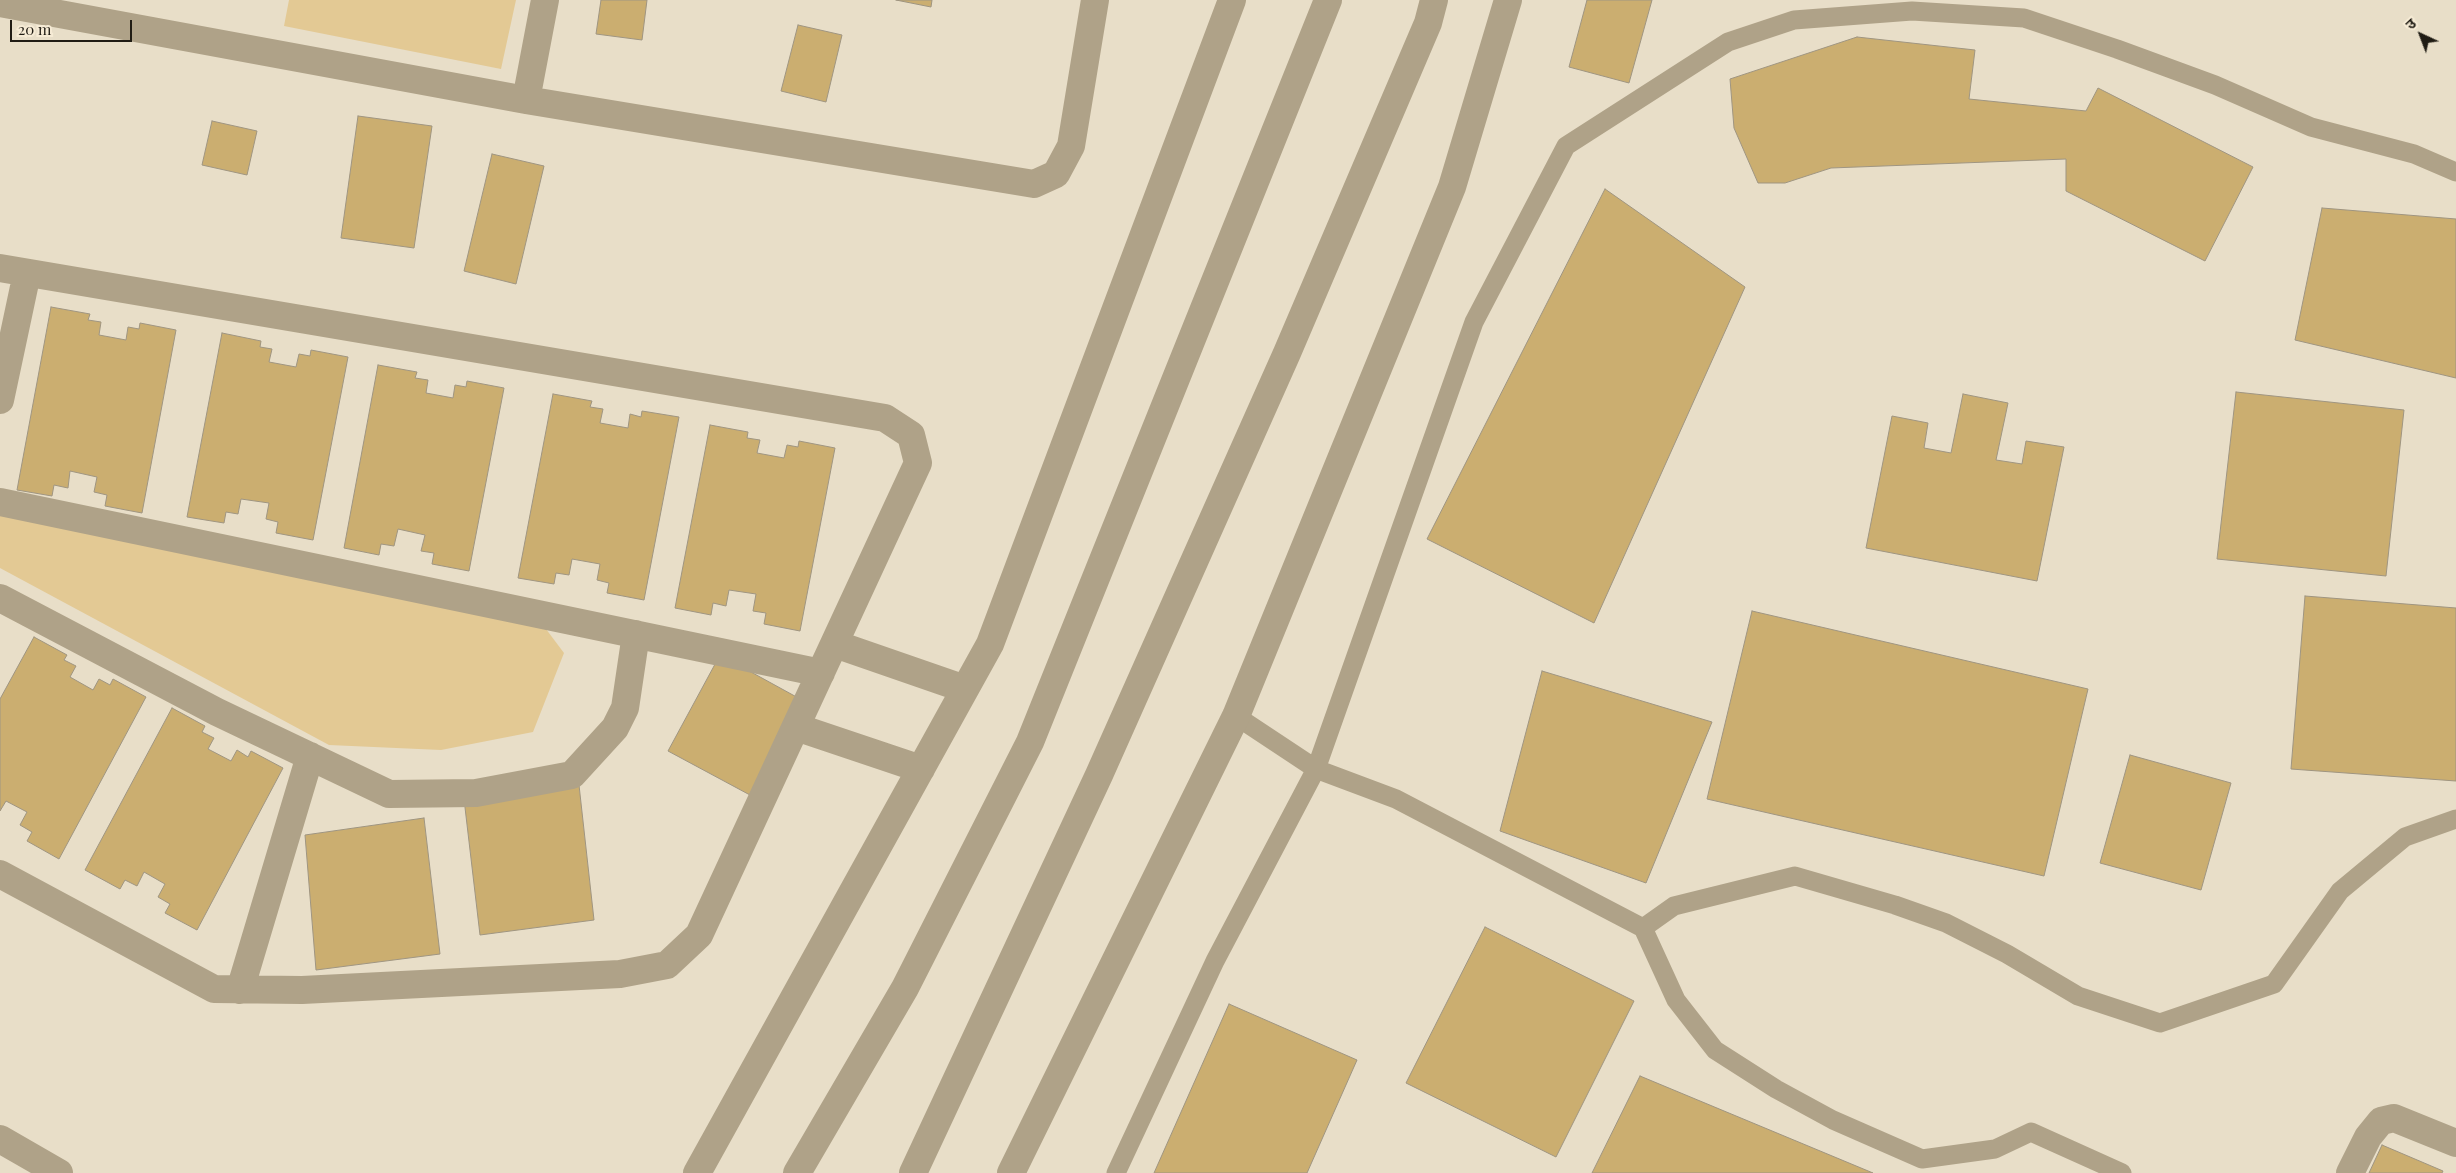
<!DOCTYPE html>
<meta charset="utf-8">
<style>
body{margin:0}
#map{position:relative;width:2456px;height:1173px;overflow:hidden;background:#e8dec8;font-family:"Playfair Display","Noto Sans Devanagari",serif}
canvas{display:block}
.north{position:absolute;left:2396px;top:10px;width:50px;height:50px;-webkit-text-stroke:4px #f6ebd5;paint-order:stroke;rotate:317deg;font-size:14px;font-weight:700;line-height:20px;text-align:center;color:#201c14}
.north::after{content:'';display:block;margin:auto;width:18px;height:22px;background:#201c14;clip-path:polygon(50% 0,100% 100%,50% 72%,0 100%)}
.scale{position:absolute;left:10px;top:20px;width:122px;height:22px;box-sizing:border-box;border:2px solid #201c14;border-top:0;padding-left:6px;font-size:15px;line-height:18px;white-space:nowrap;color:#201c14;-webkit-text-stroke:4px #f6ebd5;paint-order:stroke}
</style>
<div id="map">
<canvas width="2456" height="1173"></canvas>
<div class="north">उ</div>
<div class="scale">20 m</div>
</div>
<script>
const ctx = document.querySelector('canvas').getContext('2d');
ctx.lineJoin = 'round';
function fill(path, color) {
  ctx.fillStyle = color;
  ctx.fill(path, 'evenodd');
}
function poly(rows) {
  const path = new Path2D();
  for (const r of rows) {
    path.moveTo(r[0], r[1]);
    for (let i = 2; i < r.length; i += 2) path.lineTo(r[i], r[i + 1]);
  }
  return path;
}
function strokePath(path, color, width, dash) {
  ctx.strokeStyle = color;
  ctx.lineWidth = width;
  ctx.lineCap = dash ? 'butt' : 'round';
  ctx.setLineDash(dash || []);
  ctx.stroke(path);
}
const green = poly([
 [289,0,516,0,501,69,284,26],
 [0,513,543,625,564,653,533,732,441,750,329,745,0,568]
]);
const building = poly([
 [601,0,647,0,642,40,596,34,601,0],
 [896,0,932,0,931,7,896,0],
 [1587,0,1652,0,1629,83,1569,67,1587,0],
 [798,25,842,35,826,102,781,91,798,25],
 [1857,37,1975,50,1969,99,2086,111,2098,88,2253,167,2205,261,2066,191,2066,159,1831,168,1785,183,1758,183,1734,128,1730,79,1857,37],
 [358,116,432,126,414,248,341,238,358,116],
 [212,121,257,131,247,175,202,165,212,121],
 [492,154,544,166,516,284,464,271,492,154],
 [1605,189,1745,287,1594,623,1427,539,1605,189],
 [2322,208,2456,219,2456,378,2295,340,2322,208],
 [51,307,90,314,88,320,101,322,99,335,126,340,128,327,139,329,140,323,176,330,142,513,105,506,107,495,94,492,97,477,70,471,68,488,54,485,52,496,17,490,51,307],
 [222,333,261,341,260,347,272,349,269,362,296,367,299,354,310,356,311,350,348,357,313,540,276,533,278,522,266,519,269,503,241,499,238,514,226,512,224,523,187,517,222,333],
 [378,365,417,372,415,378,428,380,426,393,453,398,455,385,466,387,467,381,504,388,469,571,432,564,434,553,421,551,425,535,398,529,394,546,381,544,379,555,344,548,378,365],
 [2236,392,2404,410,2386,576,2217,559,2236,392],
 [553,394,592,401,590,407,603,409,600,423,628,428,630,414,641,417,642,411,679,417,644,600,607,593,609,583,597,580,600,564,572,559,569,575,556,573,554,584,518,578,553,394],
 [1963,394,2008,403,1996,460,2022,464,2026,441,2064,447,2037,581,1866,548,1892,416,1928,423,1924,448,1951,453,1963,394],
 [710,425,748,432,747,438,760,440,757,453,784,458,787,445,798,447,799,441,835,448,800,631,764,624,766,613,753,611,756,594,729,590,726,606,713,603,711,615,675,608,710,425],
 [2305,596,2456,608,2456,781,2291,769,2305,596],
 [1752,611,2088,689,2044,876,1707,799,1752,611],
 [34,637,67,655,64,660,76,666,70,677,93,690,99,679,110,685,113,679,146,697,59,859,27,841,32,832,20,825,27,812,6,801,0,811,0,699,34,637],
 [720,655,802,700,750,795,668,751,720,655],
 [1542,671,1712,722,1646,883,1500,831,1542,671],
 [172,708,205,726,202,732,214,738,208,749,231,761,237,750,248,757,251,751,283,768,197,930,165,913,170,904,158,897,165,884,144,872,137,886,125,880,120,889,85,870,172,708],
 [2130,755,2231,783,2201,890,2100,863,2130,755],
 [579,785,594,920,480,935,464,799,579,785],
 [424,818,440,954,316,970,305,835,424,818],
 [1485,927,1634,1001,1556,1157,1406,1083,1485,927],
 [1229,1004,1357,1060,1307,1173,1154,1173,1229,1004],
 [1640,1076,1873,1173,1592,1173,1640,1076],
 [2382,1145,2443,1171,2442,1173,2369,1173,2382,1145]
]);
const service = poly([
 [1236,716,1316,769,1396,799,1643,928,1674,906,1795,876,1895,905,1946,923,2007,954,2078,996,2160,1023,2274,984,2340,891,2405,837,2456,819],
 [1643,928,1676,1000,1715,1050,1776,1089,1833,1120,1922,1159,1995,1149,2031,1132,2122,1173],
 [1116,1173,1215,961,1316,769,1474,322,1566,146,1728,42,1794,20,1912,11,2024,18,2117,49,2215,85,2311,127,2414,154,2456,172]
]);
const minor = poly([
 [0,3,526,100,1034,184,1056,174,1071,146,1095,0],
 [526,100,545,0],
 [0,268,885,418,911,435,918,463,699,935,667,965,620,974,302,990,214,989,0,874],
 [0,400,27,273],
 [0,502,821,673],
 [0,598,217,712,389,794,476,793,572,775,615,728,625,708,636,634],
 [835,644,965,689],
 [796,727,921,769],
 [240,990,310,756],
 [697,1173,990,644,1232,0],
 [1011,1173,1236,716,1452,187,1508,0],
 [2350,1173,2368,1137,2381,1121,2394,1118,2456,1143]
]);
const tertiary = poly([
 [0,1139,59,1173],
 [797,1173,905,988,1030,742,1328,0],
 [913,1173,1099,775,1287,353,1428,23,1434,0]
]);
fill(green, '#e3c994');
fill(building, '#cbae70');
strokePath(building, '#9f9581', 1);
strokePath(service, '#afa288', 19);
strokePath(minor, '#afa288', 28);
strokePath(tertiary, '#afa288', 28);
</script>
